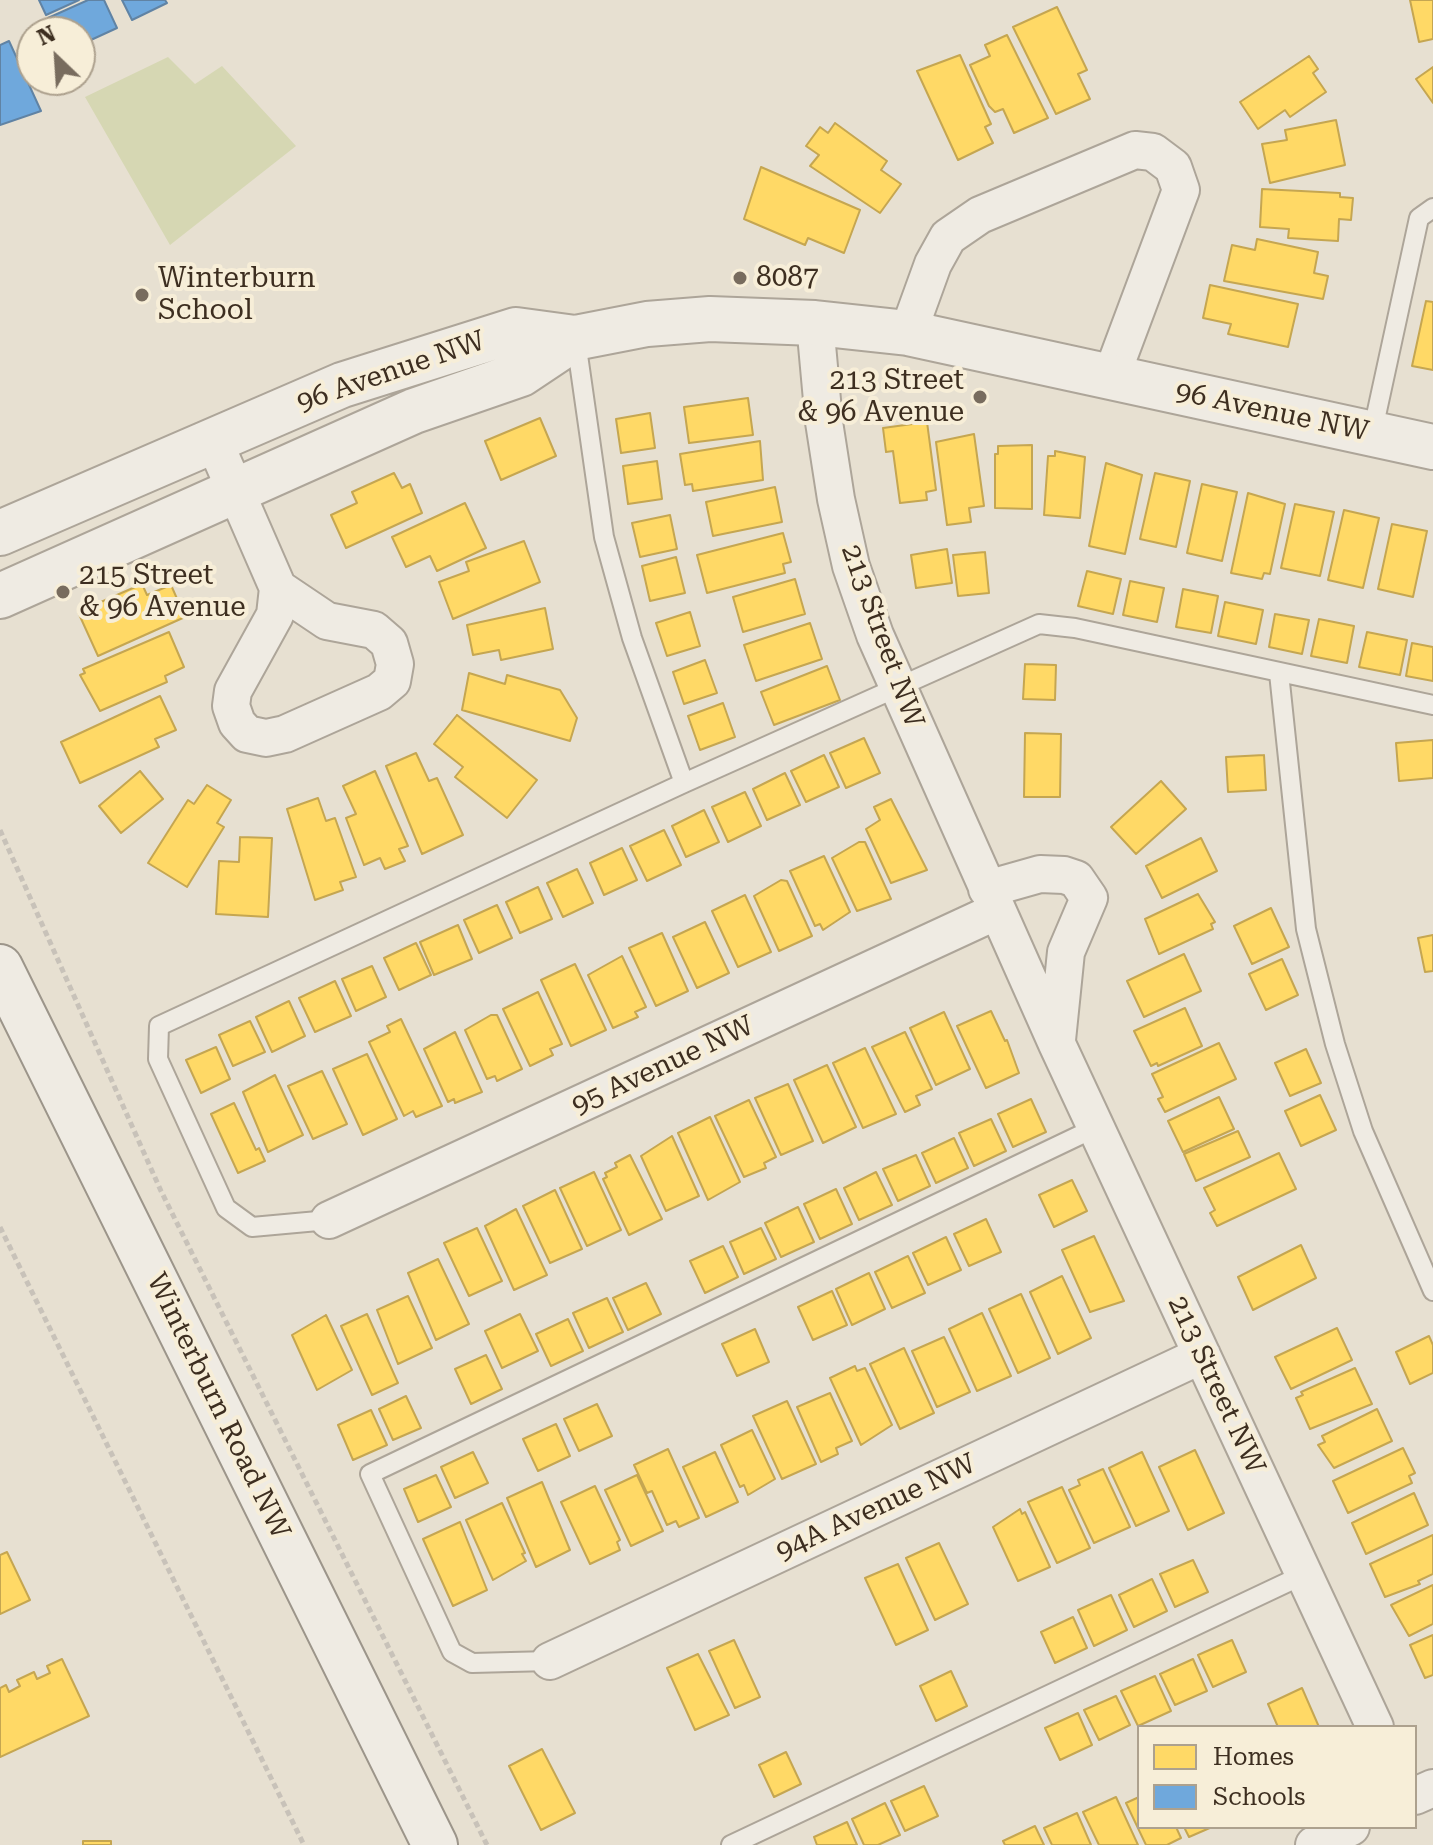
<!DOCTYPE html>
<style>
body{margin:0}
#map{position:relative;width:1433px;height:1845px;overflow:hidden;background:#e7e0d1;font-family:"Roboto Serif",serif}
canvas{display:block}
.legend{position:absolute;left:1137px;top:1725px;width:280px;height:104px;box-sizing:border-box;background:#f7eed8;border:2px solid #ada18e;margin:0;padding:10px 14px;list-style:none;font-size:24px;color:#3d2e20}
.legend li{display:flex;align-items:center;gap:16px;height:40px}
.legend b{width:40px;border:2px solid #ada18e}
.north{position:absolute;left:16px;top:16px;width:80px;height:80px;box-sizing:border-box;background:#f7eed8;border:2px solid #ada18e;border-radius:50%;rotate:335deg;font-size:22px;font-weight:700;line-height:32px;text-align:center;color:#3d2e20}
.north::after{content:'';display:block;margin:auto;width:28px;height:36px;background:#786c5e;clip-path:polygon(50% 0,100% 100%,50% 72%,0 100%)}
</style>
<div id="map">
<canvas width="1433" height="1845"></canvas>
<ul class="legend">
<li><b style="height:22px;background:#ffd966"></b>Homes</li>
<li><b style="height:22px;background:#6fa8dc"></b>Schools</li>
</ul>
<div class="north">N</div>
</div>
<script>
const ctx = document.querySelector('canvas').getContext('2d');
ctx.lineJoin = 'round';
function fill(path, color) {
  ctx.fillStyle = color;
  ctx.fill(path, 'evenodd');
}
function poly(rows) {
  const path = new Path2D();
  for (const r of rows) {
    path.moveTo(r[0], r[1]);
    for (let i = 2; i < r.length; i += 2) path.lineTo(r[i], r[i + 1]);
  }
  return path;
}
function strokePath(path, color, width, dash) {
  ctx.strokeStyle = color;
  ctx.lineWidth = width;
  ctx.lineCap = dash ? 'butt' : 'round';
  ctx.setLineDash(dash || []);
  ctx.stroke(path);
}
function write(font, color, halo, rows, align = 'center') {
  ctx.font = font + ' "Roboto Serif",serif';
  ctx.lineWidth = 8;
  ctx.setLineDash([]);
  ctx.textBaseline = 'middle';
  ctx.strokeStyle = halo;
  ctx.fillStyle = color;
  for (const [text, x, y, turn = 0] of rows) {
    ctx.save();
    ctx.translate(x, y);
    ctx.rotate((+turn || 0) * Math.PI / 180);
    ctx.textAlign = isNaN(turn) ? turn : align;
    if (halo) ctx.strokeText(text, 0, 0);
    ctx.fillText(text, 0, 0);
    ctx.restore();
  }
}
const green = poly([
 [168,57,195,84,222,66,296,146,170,245,85,97]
]);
const homes = poly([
 [1410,0,1433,0,1433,39,1419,42,1410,0],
 [1057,7,1087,70,1078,74,1090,99,1056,114,1013,27,1057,7],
 [1007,35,1048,118,1014,133,1003,109,995,112,989,106,970,65,990,56,985,45,1007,35],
 [960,55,991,124,985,127,993,143,958,160,917,71,960,55],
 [1309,56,1318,69,1313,73,1326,92,1290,117,1285,110,1258,129,1240,102,1309,56],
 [1433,67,1433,103,1416,79,1433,67],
 [1336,120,1345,165,1270,183,1262,144,1287,140,1285,130,1336,120],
 [835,123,887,161,881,170,901,184,880,213,810,166,819,155,806,146,820,127,828,133,835,123],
 [761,167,860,210,844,253,808,238,805,245,744,219,761,167],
 [1262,189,1340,193,1340,197,1353,198,1351,220,1339,219,1338,241,1288,238,1289,229,1260,227,1262,189],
 [1257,239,1318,252,1314,273,1328,276,1323,299,1224,281,1232,245,1255,250,1257,239],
 [1210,285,1298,304,1288,347,1228,334,1231,324,1203,318,1210,285],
 [1426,301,1433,302,1433,370,1412,366,1426,301],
 [748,398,753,435,689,443,684,407,748,398],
 [650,413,655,448,621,453,616,419,650,413],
 [540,418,556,456,501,480,485,441,540,418],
 [927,422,936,490,926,492,927,500,900,503,893,451,886,452,883,428,927,422],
 [974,434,984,506,969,508,971,522,947,525,936,442,974,434],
 [760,441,763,480,693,491,692,484,685,485,680,454,760,441],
 [1032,445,1032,509,995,508,995,454,998,454,998,446,1032,445],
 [1055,451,1085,457,1080,518,1044,515,1048,456,1055,456,1055,451],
 [657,461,662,499,628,504,623,466,657,461],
 [1106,463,1142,475,1125,554,1089,546,1106,463],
 [394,473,402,488,410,484,422,513,346,548,331,515,357,503,352,492,394,473],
 [1155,473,1190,481,1176,547,1140,539,1155,473],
 [1202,484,1237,492,1222,561,1187,553,1202,484],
 [775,487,782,522,713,536,706,502,775,487],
 [1248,493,1285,504,1270,574,1264,573,1262,579,1231,573,1248,493],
 [465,503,486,548,437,571,430,556,406,567,392,537,465,503],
 [1295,504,1334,512,1320,576,1281,568,1295,504],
 [1344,510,1379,518,1363,588,1328,580,1344,510],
 [670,515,677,549,640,557,632,523,670,515],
 [1392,524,1427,531,1413,597,1378,589,1392,524],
 [783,533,791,562,783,564,785,573,707,593,697,555,783,533],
 [524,541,540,582,453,619,439,582,469,571,466,562,524,541],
 [947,549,952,583,916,588,911,555,947,549],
 [985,552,989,593,958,596,953,555,985,552],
 [676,557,685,593,650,601,642,566,676,557],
 [1087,571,1121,579,1113,614,1078,606,1087,571],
 [795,579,805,614,743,632,733,597,795,579],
 [1130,581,1164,588,1157,622,1123,615,1130,581],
 [142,584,147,595,171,585,185,617,98,656,78,612,142,584],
 [1183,589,1218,596,1211,633,1176,627,1183,589],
 [1225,602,1263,610,1256,644,1218,636,1225,602],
 [545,608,553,649,501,660,499,650,473,655,467,625,545,608],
 [690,612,700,646,667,656,656,623,690,612],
 [1275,614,1309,620,1302,654,1269,647,1275,614],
 [1319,619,1354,626,1347,663,1311,656,1319,619],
 [810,623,822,659,756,681,744,645,810,623],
 [169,632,184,667,165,676,167,682,100,711,80,675,85,673,83,669,169,632],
 [1367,632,1407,640,1400,675,1359,667,1367,632],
 [1412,643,1433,647,1433,681,1406,676,1412,643],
 [705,660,717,693,684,704,673,672,705,660],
 [1025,664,1056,665,1055,700,1023,699,1025,664],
 [827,666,840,700,774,725,761,692,827,666],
 [469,673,505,684,507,675,560,690,577,718,570,741,462,710,469,673],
 [160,696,176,730,155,739,159,747,80,783,61,742,160,696],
 [723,703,735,737,700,750,688,716,723,703],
 [457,715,537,780,507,818,455,777,463,767,434,744,457,715],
 [1025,733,1061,734,1060,797,1024,797,1025,733],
 [864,738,880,773,846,788,830,753,864,738],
 [1433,740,1433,778,1399,781,1396,743,1433,740],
 [416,753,429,781,437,778,463,835,422,854,386,766,416,753],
 [824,755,839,787,806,802,791,771,824,755],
 [1264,755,1266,790,1228,792,1226,757,1264,755],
 [140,771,163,799,121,833,99,806,140,771],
 [375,771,408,846,399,849,405,861,385,869,380,858,364,865,346,818,356,814,343,786,375,771],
 [785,773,800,805,767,820,753,789,785,773],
 [1161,781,1186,809,1136,854,1111,827,1161,781],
 [207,785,231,800,217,823,224,827,187,887,148,863,188,800,194,804,207,785],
 [745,792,761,826,728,842,712,807,745,792],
 [318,798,326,821,335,818,356,877,340,882,343,890,315,900,287,809,318,798],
 [891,799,927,870,891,883,866,829,880,820,874,807,891,799],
 [704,810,719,842,686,857,672,826,704,810],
 [664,830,681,865,647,881,630,846,664,830],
 [240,837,272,838,268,917,216,914,219,861,239,862,240,837],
 [1201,838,1217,871,1162,898,1146,866,1201,838],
 [859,842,865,842,891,899,857,911,832,858,859,842],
 [622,848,637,880,604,895,590,863,622,848],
 [824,856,850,912,823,930,820,924,815,926,790,871,824,856],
 [577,869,593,903,563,917,547,883,577,869],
 [781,880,787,881,812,936,779,951,754,896,781,880],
 [538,887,552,919,520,933,506,902,538,887],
 [1198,894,1215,922,1211,924,1213,929,1159,954,1145,919,1198,894],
 [745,895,771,952,738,967,712,911,745,895],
 [497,905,512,938,479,953,464,920,497,905],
 [1271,908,1289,947,1252,964,1234,926,1271,908],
 [705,922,729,973,697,988,673,937,705,922],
 [458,925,472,959,434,975,420,942,458,925],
 [662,933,688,991,656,1006,629,948,662,933],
 [1433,935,1433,971,1425,972,1418,938,1433,935],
 [416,943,431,975,399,990,384,958,416,943],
 [1184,954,1201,991,1144,1017,1127,981,1184,954],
 [622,956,646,1007,635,1012,638,1017,613,1028,588,975,622,956],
 [1282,959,1298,995,1266,1010,1249,974,1282,959],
 [575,964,606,1030,571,1046,541,980,575,964],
 [372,966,386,997,356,1011,342,979,372,966],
 [335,981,351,1016,315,1032,299,998,335,981],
 [538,992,562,1044,550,1049,553,1055,530,1066,503,1009,538,992],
 [289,1001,305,1036,272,1052,256,1017,289,1001],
 [1185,1008,1202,1046,1158,1066,1157,1063,1151,1066,1134,1031,1185,1008],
 [991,1011,1005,1041,1007,1040,1019,1073,986,1088,957,1026,991,1011],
 [944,1012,970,1069,936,1085,910,1028,944,1012],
 [491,1015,497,1015,522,1069,497,1081,495,1076,487,1079,465,1030,491,1015],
 [401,1019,442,1106,416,1117,413,1111,404,1116,369,1042,390,1032,387,1026,401,1019],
 [250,1021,265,1052,233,1066,219,1035,250,1021],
 [455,1032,482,1092,455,1103,454,1099,448,1102,424,1049,455,1032],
 [905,1032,932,1089,916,1096,920,1105,905,1112,872,1047,905,1032],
 [1219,1043,1236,1079,1165,1112,1158,1099,1163,1097,1152,1074,1219,1043],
 [216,1047,230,1079,201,1093,186,1060,216,1047],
 [865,1048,896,1114,863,1128,833,1063,865,1048],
 [1306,1049,1321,1083,1290,1096,1275,1063,1306,1049],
 [367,1054,397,1119,363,1135,333,1069,367,1054],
 [827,1065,856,1127,823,1143,794,1080,827,1065],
 [322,1071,347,1124,313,1139,288,1086,322,1071],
 [275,1075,303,1135,268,1152,243,1092,275,1075],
 [788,1084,813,1141,781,1155,755,1098,788,1084],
 [1320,1095,1336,1130,1301,1146,1285,1111,1320,1095],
 [1219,1097,1234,1129,1183,1152,1168,1121,1219,1097],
 [1031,1099,1046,1132,1013,1147,998,1114,1031,1099],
 [749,1100,776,1157,764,1163,766,1168,744,1177,715,1116,749,1100],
 [234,1103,256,1150,259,1148,265,1161,238,1173,211,1114,234,1103],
 [710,1117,740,1182,708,1200,678,1133,710,1117],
 [991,1119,1006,1151,974,1166,959,1133,991,1119],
 [1238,1131,1250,1157,1196,1181,1184,1154,1238,1131],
 [672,1136,699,1196,666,1211,641,1156,672,1136],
 [954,1138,968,1168,936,1183,922,1153,954,1138],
 [1279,1153,1296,1189,1217,1226,1210,1213,1215,1210,1204,1188,1279,1153],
 [630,1155,662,1219,629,1235,603,1179,607,1177,605,1173,617,1167,615,1163,630,1155],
 [916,1155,930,1186,898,1201,883,1169,916,1155],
 [594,1172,621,1230,587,1246,560,1188,594,1172],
 [876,1172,892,1205,859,1220,844,1188,876,1172],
 [1072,1180,1087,1211,1054,1227,1039,1195,1072,1180],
 [836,1189,852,1224,820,1239,804,1204,836,1189],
 [555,1190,582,1249,550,1263,523,1206,555,1190],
 [798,1207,814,1242,781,1257,765,1223,798,1207],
 [516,1209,547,1275,514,1290,485,1226,516,1209],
 [986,1219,1001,1252,969,1266,954,1234,986,1219],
 [477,1228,502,1281,469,1296,444,1243,477,1228],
 [761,1228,776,1259,744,1274,730,1242,761,1228],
 [1094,1236,1124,1301,1090,1312,1062,1250,1094,1236],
 [946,1237,961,1270,928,1285,913,1253,946,1237],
 [1301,1245,1316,1278,1253,1310,1238,1277,1301,1245],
 [723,1246,738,1277,705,1293,690,1261,723,1246],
 [908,1256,925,1293,892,1308,875,1272,908,1256],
 [438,1259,469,1324,436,1340,408,1273,438,1259],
 [869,1273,885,1309,852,1325,836,1289,869,1273],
 [1062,1276,1091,1338,1058,1354,1030,1292,1062,1276],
 [646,1283,661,1314,628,1330,613,1298,646,1283],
 [832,1291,847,1325,813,1340,798,1307,832,1291],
 [1021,1294,1050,1358,1018,1373,989,1309,1021,1294],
 [408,1296,432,1348,398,1364,377,1310,408,1296],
 [607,1298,623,1332,589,1348,573,1313,607,1298],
 [982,1313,1011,1376,977,1391,949,1329,982,1313],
 [367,1314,398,1383,372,1395,341,1326,367,1314],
 [520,1314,538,1351,502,1368,485,1331,520,1314],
 [326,1315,352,1370,317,1390,292,1335,326,1315],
 [568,1319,583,1351,551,1366,536,1334,568,1319],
 [1337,1328,1352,1360,1291,1389,1275,1357,1337,1328],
 [755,1329,769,1362,737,1376,722,1344,755,1329],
 [1429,1336,1433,1345,1433,1373,1410,1384,1396,1352,1429,1336],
 [944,1337,970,1392,937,1407,912,1351,944,1337],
 [904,1348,934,1413,900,1429,870,1364,904,1348],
 [486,1355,502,1389,471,1404,455,1369,486,1355],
 [855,1366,857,1371,865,1368,892,1425,861,1445,830,1378,855,1366],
 [1355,1368,1372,1404,1310,1429,1296,1398,1303,1395,1301,1392,1355,1368],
 [830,1393,852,1441,836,1448,838,1454,821,1462,797,1407,830,1393],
 [406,1396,421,1428,393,1440,379,1409,406,1396],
 [787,1401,816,1464,782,1479,753,1416,787,1401],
 [597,1404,612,1436,579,1451,564,1419,597,1404],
 [1377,1409,1392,1441,1334,1468,1318,1445,1325,1442,1322,1436,1377,1409],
 [371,1410,387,1445,353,1460,338,1425,371,1410],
 [556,1424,570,1456,538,1471,523,1439,556,1424],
 [752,1430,775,1479,748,1495,744,1485,740,1487,721,1445,752,1430],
 [1403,1448,1415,1473,1409,1476,1412,1483,1348,1513,1333,1481,1403,1448],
 [668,1449,699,1518,679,1527,676,1521,667,1525,652,1491,647,1493,634,1465,668,1449],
 [1195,1450,1224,1513,1188,1530,1159,1467,1195,1450],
 [473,1452,488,1483,455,1498,441,1467,473,1452],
 [715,1452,738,1502,706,1517,683,1467,715,1452],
 [1142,1452,1169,1511,1136,1526,1109,1468,1142,1452],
 [1103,1469,1130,1527,1094,1543,1069,1490,1080,1485,1078,1480,1103,1469],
 [436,1475,451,1507,418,1522,404,1489,436,1475],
 [637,1475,663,1531,631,1546,605,1490,637,1475],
 [542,1482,570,1550,536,1567,507,1498,542,1482],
 [595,1486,620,1540,617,1542,620,1550,590,1564,561,1502,595,1486],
 [1062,1487,1090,1548,1057,1563,1028,1502,1062,1487],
 [1414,1493,1428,1525,1366,1554,1352,1523,1414,1493],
 [502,1503,525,1553,522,1554,526,1561,493,1580,466,1520,502,1503],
 [1020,1509,1022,1514,1025,1512,1050,1567,1018,1581,993,1527,1020,1509],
 [460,1522,487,1590,453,1606,423,1539,460,1522],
 [1433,1535,1433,1574,1418,1581,1420,1584,1385,1597,1370,1564,1433,1535],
 [939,1543,968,1604,935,1620,906,1558,939,1543],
 [7,1552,30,1600,0,1614,0,1555,7,1552],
 [1193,1560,1208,1592,1175,1607,1160,1574,1193,1560],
 [898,1564,928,1630,896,1645,865,1578,898,1564],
 [1152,1579,1167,1611,1134,1627,1119,1595,1152,1579],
 [1433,1585,1433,1624,1409,1636,1391,1605,1433,1585],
 [1111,1595,1127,1630,1094,1646,1078,1610,1111,1595],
 [1073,1617,1087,1648,1055,1663,1041,1632,1073,1617],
 [1433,1635,1433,1675,1425,1678,1410,1645,1433,1635],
 [734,1640,760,1697,735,1708,709,1651,734,1640],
 [1232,1640,1246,1672,1213,1687,1198,1655,1232,1640],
 [698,1654,729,1715,695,1730,667,1668,698,1654],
 [62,1659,89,1716,0,1757,0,1688,6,1685,9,1692,20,1686,17,1680,34,1672,37,1679,50,1673,47,1666,62,1659],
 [1193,1659,1207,1691,1175,1705,1160,1674,1193,1659],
 [951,1671,967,1706,936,1721,920,1686,951,1671],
 [1155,1676,1171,1711,1138,1726,1121,1691,1155,1676],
 [1302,1688,1319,1727,1278,1727,1268,1704,1302,1688],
 [1116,1696,1130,1725,1099,1740,1084,1710,1116,1696],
 [1078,1713,1092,1745,1060,1760,1045,1728,1078,1713],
 [542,1749,575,1813,541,1830,509,1766,542,1749],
 [786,1752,801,1784,774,1797,759,1765,786,1752],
 [924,1786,938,1816,905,1831,891,1801,924,1786],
 [1116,1797,1138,1845,1099,1845,1083,1812,1116,1797],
 [1139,1797,1139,1827,1176,1827,1181,1838,1167,1845,1146,1845,1126,1803,1139,1797],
 [885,1803,900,1835,878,1845,864,1845,852,1819,885,1803],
 [1077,1813,1091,1845,1052,1845,1044,1828,1077,1813],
 [847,1822,857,1845,817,1845,814,1837,847,1822],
 [1035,1826,1044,1845,1005,1845,1003,1841,1035,1826],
 [1184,1827,1212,1827,1189,1837,1184,1827],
 [83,1841,111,1841,111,1845,83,1845,83,1841]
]);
const schools = poly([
 [39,0,79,0,46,15,39,0],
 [88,0,104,0,117,28,80,45,80,32,54,32,48,18,88,0],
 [122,0,165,0,167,3,132,20,122,0],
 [9,41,41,111,0,125,0,45,9,41]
]);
const path = poly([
 [0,830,161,1191,487,1845],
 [0,1227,304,1845]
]);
const service = poly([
 [576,341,604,537,632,638,684,783],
 [1372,434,1419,218,1433,208],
 [1279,673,1306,929,1335,1044,1363,1131,1433,1291],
 [329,1220,252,1227,226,1208,158,1059,159,1026,684,783,1039,624,1075,628,1433,705],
 [550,1661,472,1663,452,1652,370,1474,1097,1127],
 [731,1845,1305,1574]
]);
const minor = poly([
 [815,323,824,422,836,499,851,566,875,635,1057,1044,1375,1727],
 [908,333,933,264,948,237,980,215,1135,150,1153,152,1173,167,1181,190,1111,377],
 [213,439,278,588,327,621,374,630,389,643,395,664,392,681,379,692,285,734,266,738,247,734,237,723,231,706,233,691,275,615,278,588],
 [987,889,1040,874,1064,875,1076,879,1089,898,1066,952,1057,1040],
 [329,1220,997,911],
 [550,1661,1202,1355],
 [1415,1796,1433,1788],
 [1314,1845,1351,1827]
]);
const tertiary = poly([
 [0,533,342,385,516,330,575,338,647,324,710,319,815,323,908,333,1433,447],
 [0,596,414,411,521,374,575,338]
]);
const secondary = poly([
 [0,967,435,1845]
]);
const markers = [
 [740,278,8,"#786c5e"],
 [142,295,8,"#786c5e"],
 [980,397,8,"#786c5e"],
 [63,592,8,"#786c5e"]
];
const poiNames = [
 ["8087",756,278],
 ["Winterburn",158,279],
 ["School",158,311],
 ["213 Street",964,381,"right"],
 ["& 96 Avenue",964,413,"right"],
 ["215 Street",79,576],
 ["& 96 Avenue",79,608]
];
const streetNames = [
 ["96 Avenue NW",391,372,-19],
 ["96 Avenue NW",1272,412,12],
 ["213 Street NW",882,636,70],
 ["95 Avenue NW",663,1066,-25],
 ["213 Street NW",1216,1385,65],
 ["Winterburn Road NW",218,1406,64],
 ["94A Avenue NW",876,1508,-25]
];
fill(green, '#d6d7b3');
fill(homes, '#ffd966');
strokePath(homes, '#c5a651', 2);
fill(schools, '#6fa8dc');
strokePath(schools, '#6083a4', 2);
strokePath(service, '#ada599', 22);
strokePath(minor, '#ada599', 40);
strokePath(tertiary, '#ada599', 48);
strokePath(secondary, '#9c958a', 48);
strokePath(path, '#c8c2b9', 5, [6, 4]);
strokePath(service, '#efebe3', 18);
strokePath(minor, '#efebe3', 36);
strokePath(tertiary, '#efebe3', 44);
strokePath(secondary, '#efebe3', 44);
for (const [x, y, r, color] of markers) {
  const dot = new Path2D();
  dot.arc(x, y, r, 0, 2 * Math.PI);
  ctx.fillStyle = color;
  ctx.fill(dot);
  strokePath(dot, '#f7eed8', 3);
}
write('28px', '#3d2e20', '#f7eed8', poiNames, 'left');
write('28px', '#3d2e20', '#f7eed8', streetNames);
</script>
